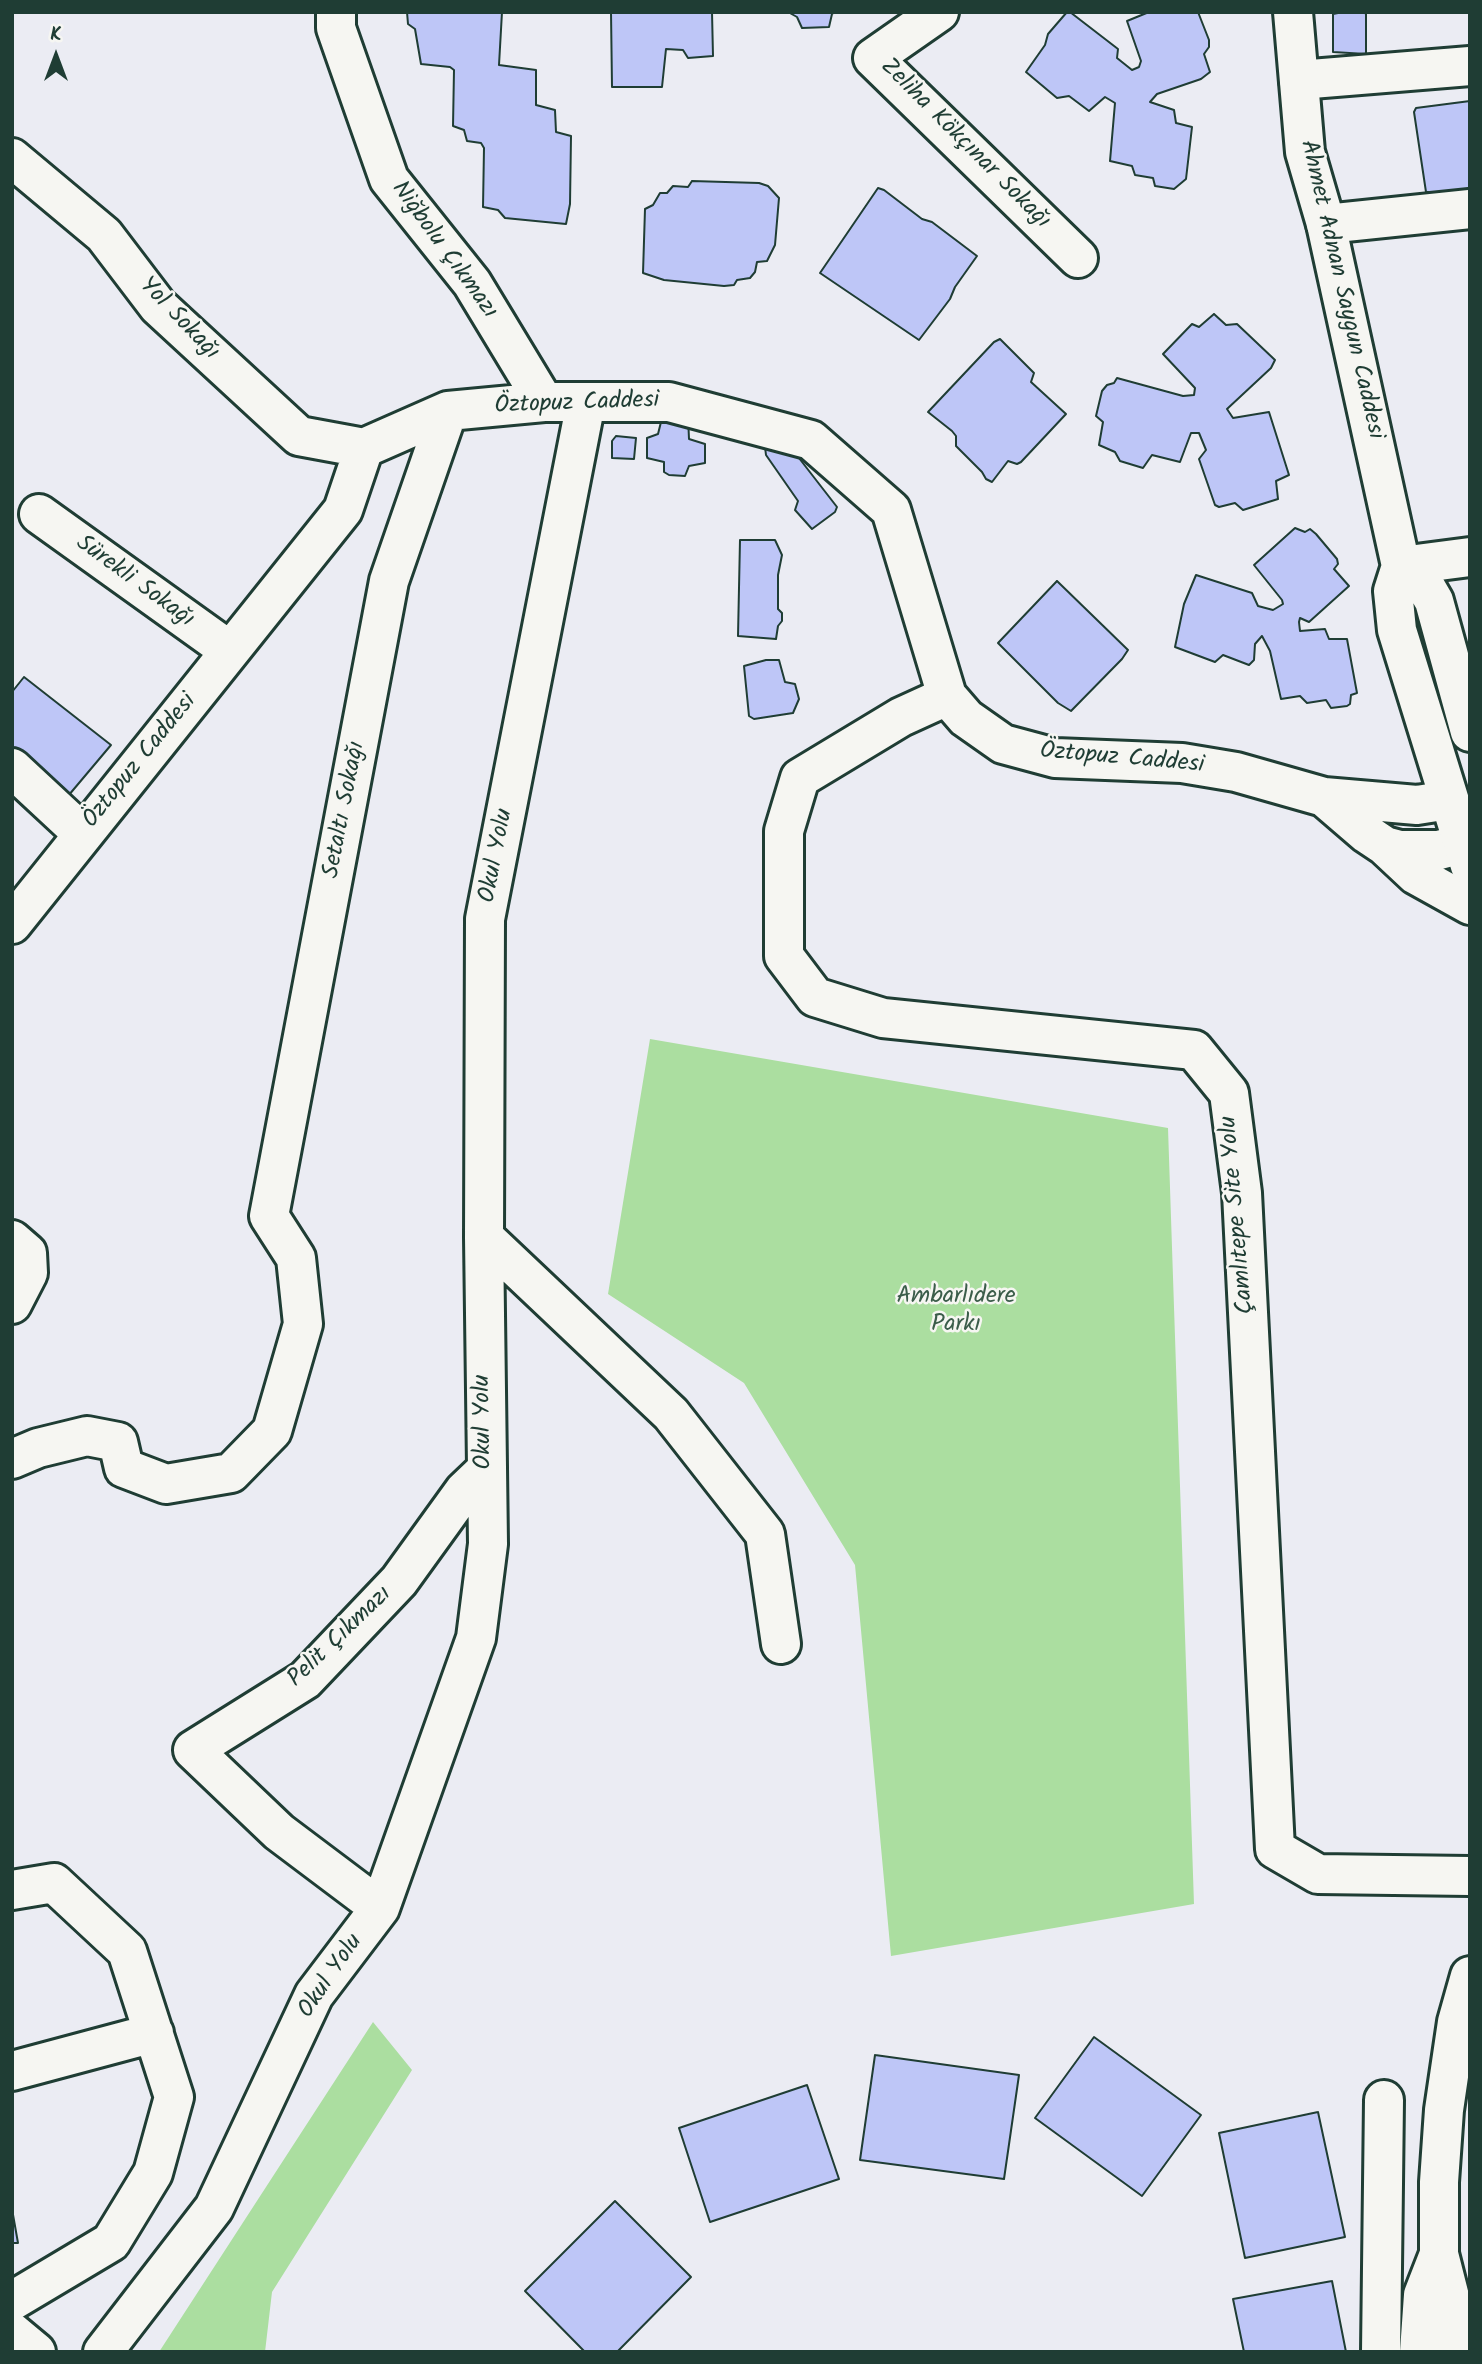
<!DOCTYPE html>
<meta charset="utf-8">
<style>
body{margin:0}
#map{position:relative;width:1482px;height:2364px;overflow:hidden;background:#ebecf3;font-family:Kalam,sans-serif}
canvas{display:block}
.frame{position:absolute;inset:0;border:14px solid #1f3d34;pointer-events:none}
.north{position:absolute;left:21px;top:21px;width:70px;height:70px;-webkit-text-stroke:5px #f6f6f2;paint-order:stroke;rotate:0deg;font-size:19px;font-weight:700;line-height:28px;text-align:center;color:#1f3d34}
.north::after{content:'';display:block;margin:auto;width:24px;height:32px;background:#1f3d34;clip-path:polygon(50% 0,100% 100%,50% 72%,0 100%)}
</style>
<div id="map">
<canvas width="1482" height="2364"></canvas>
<div class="frame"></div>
<div class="north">K</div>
</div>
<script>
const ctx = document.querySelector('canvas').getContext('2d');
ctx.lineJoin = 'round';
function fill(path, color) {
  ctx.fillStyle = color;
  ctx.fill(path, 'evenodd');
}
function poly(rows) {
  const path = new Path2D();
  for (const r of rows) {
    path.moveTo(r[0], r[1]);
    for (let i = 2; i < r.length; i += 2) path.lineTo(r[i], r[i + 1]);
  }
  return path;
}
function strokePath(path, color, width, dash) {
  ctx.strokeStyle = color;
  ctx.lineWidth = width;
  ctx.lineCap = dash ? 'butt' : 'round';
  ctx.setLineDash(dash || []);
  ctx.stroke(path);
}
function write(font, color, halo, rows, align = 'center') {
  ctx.font = font + ' Kalam,sans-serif';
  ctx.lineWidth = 5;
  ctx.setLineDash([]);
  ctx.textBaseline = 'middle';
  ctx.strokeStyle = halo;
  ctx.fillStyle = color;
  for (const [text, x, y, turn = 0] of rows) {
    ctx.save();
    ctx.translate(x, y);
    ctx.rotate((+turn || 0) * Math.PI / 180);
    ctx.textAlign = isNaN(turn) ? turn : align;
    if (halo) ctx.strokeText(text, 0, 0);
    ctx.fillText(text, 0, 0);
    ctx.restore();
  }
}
const green = poly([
 [650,1039,1168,1128,1194,1904,891,1956,855,1565,744,1383,608,1294],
 [373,2022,412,2070,272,2292,265,2352,159,2352]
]);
const building = poly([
 [407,12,502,12,499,65,536,70,536,105,555,110,556,132,571,136,570,204,566,224,505,218,498,210,483,207,484,148,481,143,467,141,464,130,453,126,454,70,450,67,421,64,415,29,408,24,407,12],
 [611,12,712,12,713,56,688,58,683,50,666,49,662,87,612,87,611,12],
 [835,12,832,14,829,27,802,28,797,17,788,12,835,12],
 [1067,12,1070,12,1118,49,1117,58,1132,70,1139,67,1141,61,1127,21,1149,12,1198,12,1209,40,1209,47,1204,54,1210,72,1201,79,1157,94,1150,102,1174,110,1176,123,1192,127,1186,179,1174,189,1155,186,1153,178,1135,175,1132,166,1110,161,1115,103,1105,97,1089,111,1069,96,1057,98,1026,72,1045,45,1048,34,1067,12],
 [1343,12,1364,12,1366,14,1366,54,1333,52,1333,14,1343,12],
 [1470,101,1470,189,1442,192,1426,192,1414,112,1416,108,1470,101],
 [692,181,759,183,768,186,779,198,775,245,767,261,757,262,755,272,750,278,737,280,734,285,724,286,664,280,643,273,645,209,653,205,660,193,667,193,673,186,688,187,692,181],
 [878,188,884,190,922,219,932,222,977,256,955,287,950,299,919,340,820,273,878,188],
 [1214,314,1226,325,1237,324,1275,360,1271,368,1227,409,1233,418,1269,412,1289,475,1276,481,1278,499,1243,510,1235,503,1219,507,1215,505,1199,459,1206,450,1199,433,1191,433,1180,462,1152,455,1143,468,1120,461,1115,452,1099,445,1103,422,1096,416,1102,391,1107,385,1114,383,1117,378,1183,396,1194,395,1195,388,1163,354,1192,324,1199,327,1214,314],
 [1000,339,1034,373,1031,382,1066,414,1021,462,1017,464,1008,461,992,482,986,479,982,472,956,446,956,436,952,431,928,412,994,342,1000,339],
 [663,414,688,416,689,439,705,444,705,463,689,466,685,476,669,475,664,472,664,462,647,458,647,438,658,434,663,414],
 [616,436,636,438,634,459,612,458,612,441,616,436],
 [785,440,837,507,835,512,812,529,795,510,798,501,766,455,765,447,785,440],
 [1295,528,1305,532,1310,529,1316,534,1337,559,1338,564,1334,569,1349,586,1309,622,1300,618,1299,622,1300,631,1325,629,1329,639,1347,639,1357,693,1351,695,1350,704,1347,706,1331,708,1326,700,1307,703,1300,696,1281,699,1270,651,1262,636,1255,644,1254,660,1249,665,1223,655,1215,662,1175,647,1184,604,1196,575,1252,593,1258,606,1273,610,1283,604,1282,600,1254,565,1295,528],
 [740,540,775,540,782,555,778,575,778,609,782,613,782,621,778,626,776,639,738,636,740,540],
 [1057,581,1128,650,1122,659,1071,711,1058,703,998,643,1057,581],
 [766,660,779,660,785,682,795,684,799,699,793,713,754,719,749,716,744,666,766,660],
 [24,677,111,745,63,802,12,755,12,692,24,677],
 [1094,2037,1201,2115,1142,2196,1035,2118,1094,2037],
 [875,2055,1019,2075,1004,2179,860,2160,875,2055],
 [807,2085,839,2179,710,2222,679,2128,807,2085],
 [1318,2112,1345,2237,1245,2258,1219,2133,1318,2112],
 [615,2201,691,2277,617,2352,585,2352,525,2291,615,2201],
 [12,2209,18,2243,12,2243,12,2209],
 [1332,2281,1346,2352,1244,2352,1233,2299,1332,2281]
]);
const minor = poly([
 [336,12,336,28,389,179,472,283,544,402],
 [939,12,873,58,1078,258],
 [1299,80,1470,66],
 [12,158,104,235,158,306,299,436,364,448],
 [1326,224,1470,209],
 [39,514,230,651],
 [1401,566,1470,557],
 [947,696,901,717,800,778,784,831,784,956,815,997,883,1018,1194,1050,1229,1093,1242,1193,1275,1849,1318,1874,1470,1876],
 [12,768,83,834],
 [1324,797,1367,834,1385,846,1400,850,1439,850,1462,844],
 [1385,846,1416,875,1470,905],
 [12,924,343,510,364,448,448,411,544,402,669,402,811,440,891,510,947,696,966,718,1003,744,1055,758,1182,763,1236,772,1324,797,1417,805,1449,800],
 [484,1237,671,1414,765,1534,781,1644],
 [12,1240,27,1253,28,1273,12,1304],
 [12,1459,38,1448,87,1436,118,1442,124,1468,166,1484,231,1473,272,1431,303,1324,296,1258,269,1216,389,581,448,411],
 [12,1890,54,1883,127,1951,174,2097,153,2173,111,2242,12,2301],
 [380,1908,279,1832,193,1750,305,1680,399,1581,464,1491,486,1470],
 [12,2071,154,2033],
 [12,2332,36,2352],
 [103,2352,214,2208,314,1995,380,1908,476,1638,488,1544,484,1237,485,919,586,402],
 [1381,2352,1384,2100]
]);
const major = poly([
 [1293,12,1305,152,1326,224,1401,566,1393,591,1397,630,1470,866],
 [1401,566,1423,582,1434,601,1470,732],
 [1419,2352,1423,2295,1439,2254],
 [1455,2352,1453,2309,1439,2254,1439,2182,1444,2110,1457,2022,1470,1976]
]);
const streetNames = [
 ["Zeliha Kökçınar Sokağı",964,145,45],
 ["Niğbolu Çıkmazı",443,251,54],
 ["Ahmet Adnan Saygun Caddesi",1340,290,77],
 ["Yol Sokağı",178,320,46],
 ["Öztopuz Caddesi",577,405,-2],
 ["Sürekli Sokağı",134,583,36],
 ["Öztopuz Caddesi",1122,760,5],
 ["Öztopuz Caddesi",141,762,-51],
 ["Setaltı Sokağı",346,810,-79],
 ["Okul Yolu",498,856,-79],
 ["Çamlıtepe Site Yolu",1239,1215,-95],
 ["Okul Yolu",485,1422,-91],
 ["Pelit Çıkmazı",341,1638,-44],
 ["Okul Yolu",332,1977,-56]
];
const parkNames = [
 ["Ambarlıdere",956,1298],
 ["Parkı",956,1326]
];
fill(green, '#abdea0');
fill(building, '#bec6f7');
strokePath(building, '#1f3d34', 2);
strokePath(minor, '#1f3d34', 44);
strokePath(major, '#1f3d34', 44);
strokePath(minor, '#f6f6f2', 38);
strokePath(major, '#f6f6f2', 38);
write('24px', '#1f3d34', '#f6f6f2', streetNames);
write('24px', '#3b5d4a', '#f6f6f2', parkNames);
</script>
